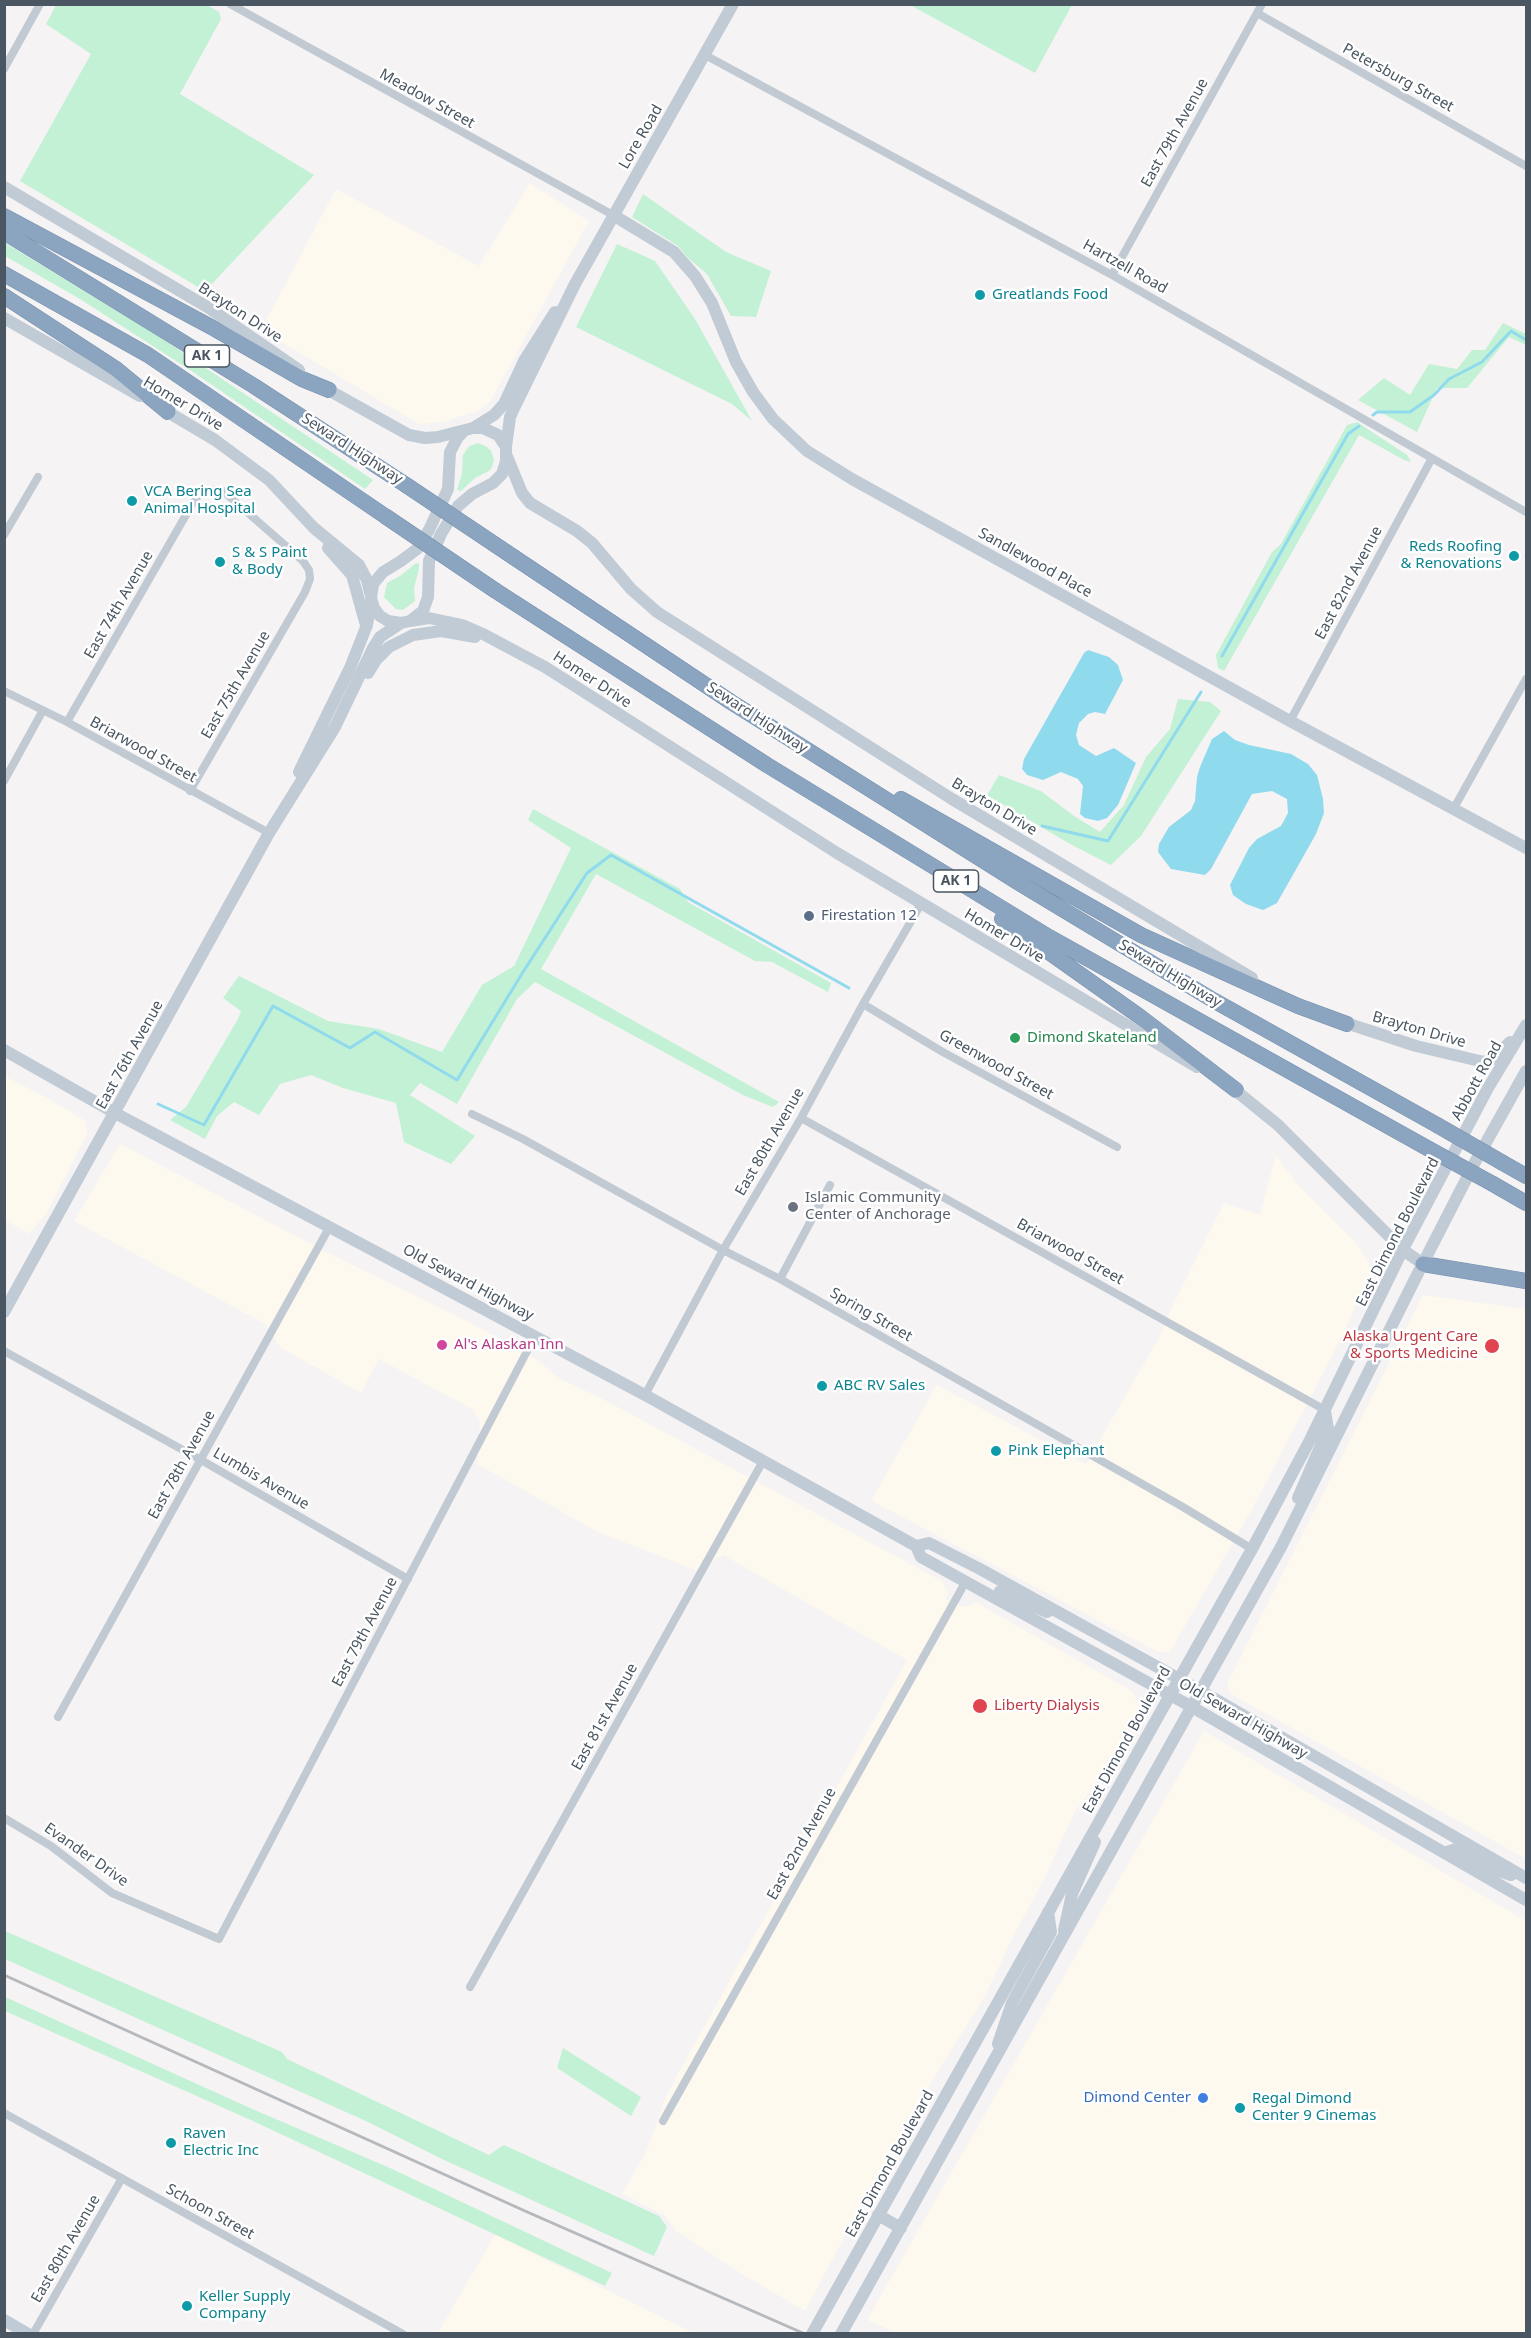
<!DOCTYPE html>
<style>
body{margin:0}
#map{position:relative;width:1531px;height:2338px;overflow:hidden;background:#f5f3f3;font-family:"Noto Sans",sans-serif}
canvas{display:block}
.frame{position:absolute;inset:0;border:6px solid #4a5661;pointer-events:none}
</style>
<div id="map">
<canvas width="1531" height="2338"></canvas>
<div class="frame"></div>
</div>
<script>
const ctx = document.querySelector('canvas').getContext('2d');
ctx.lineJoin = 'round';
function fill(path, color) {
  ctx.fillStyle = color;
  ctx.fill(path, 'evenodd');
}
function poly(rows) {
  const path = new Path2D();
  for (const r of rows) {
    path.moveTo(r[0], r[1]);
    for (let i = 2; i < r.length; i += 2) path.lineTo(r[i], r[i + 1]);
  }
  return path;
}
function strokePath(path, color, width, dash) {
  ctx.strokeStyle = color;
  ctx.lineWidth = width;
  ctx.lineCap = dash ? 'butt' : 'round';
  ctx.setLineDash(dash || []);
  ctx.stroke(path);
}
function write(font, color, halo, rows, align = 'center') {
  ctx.font = font + ' "Noto Sans",sans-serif';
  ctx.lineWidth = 5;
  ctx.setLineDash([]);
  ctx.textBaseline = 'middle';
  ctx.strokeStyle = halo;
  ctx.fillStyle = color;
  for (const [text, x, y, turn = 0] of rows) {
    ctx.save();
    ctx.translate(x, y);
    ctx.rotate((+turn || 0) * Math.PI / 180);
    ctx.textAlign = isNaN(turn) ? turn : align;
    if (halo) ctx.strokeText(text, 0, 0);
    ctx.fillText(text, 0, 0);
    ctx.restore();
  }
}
const commercial = poly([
 [530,183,590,222,584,230,490,402,478,411,443,422,419,424,261,330,336,189,479,266],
 [4,1076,42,1095,86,1121,87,1135,79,1150,46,1214,29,1234,5,1220],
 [120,1144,332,1255,465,1320,539,1361,558,1378,599,1397,942,1581,948,1593,945,1599,963,1607,977,1603,1132,1691,1139,1705,1111,1765,1075,1811,1045,1877,1014,1935,985,1996,940,2068,868,2192,805,2311,742,2274,676,2231,664,2215,622,2194,646,2152,668,2092,907,1660,723,1555,695,1570,598,1532,477,1464,480,1421,472,1409,379,1359,361,1393,280,1347,265,1324,74,1221],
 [1276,1155,1298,1185,1356,1243,1373,1269,1334,1352,1255,1504,1170,1652,1158,1652,874,1502,872,1499,937,1385,1086,1464,1161,1334,1171,1309,1224,1203,1260,1215],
 [1423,1295,1526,1309,1526,1859,1231,1694,1228,1687,1228,1682],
 [1204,1731,1526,1921,1526,2333,899,2334,867,2320],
 [495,2235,694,2333,438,2333]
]);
const green = poly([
 [56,5,205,4,219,12,221,19,180,94,314,175,209,287,198,287,20,181,91,54,46,24],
 [910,5,1072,5,1035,73],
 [643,194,726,252,771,271,756,317,731,316,707,274,687,257,678,246,632,217],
 [5,243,155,334,373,480,365,489,187,368,80,299,5,256],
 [617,244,655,261,695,319,752,421,732,404,576,327],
 [1503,323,1526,334,1526,345,1509,337,1467,388,1437,388,1417,432,1358,400,1384,378,1410,395,1429,364,1457,369,1472,350,1485,350],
 [1357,422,1407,455,1411,462,1404,460,1359,435,1224,671,1218,668,1216,655,1272,552,1281,544,1347,425],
 [478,443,487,447,491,451,494,459,492,467,489,471,475,478,461,491,457,490,462,474,463,455,469,446],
 [416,563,419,564,419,568,414,588,415,601,403,610,396,609,384,597,387,583,400,576],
 [1178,699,1210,702,1221,711,1141,836,1111,865,1070,844,987,795,999,775,1041,791,1074,816,1100,832,1124,805,1146,757,1170,729],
 [533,809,680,889,688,902,831,983,828,992,772,962,755,961,596,874,541,969,779,1102,773,1107,743,1095,535,982,517,999,457,1104,420,1083,410,1095,475,1136,451,1164,404,1142,396,1103,343,1088,311,1075,280,1084,259,1115,234,1102,217,1116,205,1139,170,1120,186,1107,238,1019,241,1011,223,998,239,976,328,1021,379,1029,442,1052,482,985,514,966,571,848,528,820],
 [5,1931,282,2052,287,2059,489,2155,504,2145,659,2216,667,2227,654,2256,440,2158,368,2122,5,1959],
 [5,1997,250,2108,390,2168,612,2273,605,2286,253,2121,5,2011],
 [563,2048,641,2097,631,2116,557,2068]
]);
const water = poly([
 [1088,650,1109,657,1118,665,1123,680,1105,714,1095,712,1088,714,1079,723,1076,735,1079,745,1096,756,1114,748,1136,763,1118,805,1107,818,1098,821,1085,818,1080,814,1083,786,1078,779,1061,772,1043,780,1027,775,1022,769,1024,759,1084,653],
 [1224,731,1235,740,1249,745,1291,754,1308,764,1317,775,1323,799,1324,813,1316,834,1277,903,1263,910,1246,904,1233,895,1230,885,1249,848,1257,839,1281,826,1288,813,1287,799,1272,791,1252,794,1211,869,1205,875,1171,869,1158,852,1159,844,1169,827,1191,810,1195,801,1197,777,1200,767,1212,739]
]);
const stream = poly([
 [1373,415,1377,412,1410,412,1434,395,1449,379,1482,362,1511,331,1526,340],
 [1222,656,1348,434,1359,426],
 [1042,826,1108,841,1201,692],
 [158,1104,204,1125,273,1006,350,1048,375,1032,457,1080,523,972,587,873,611,855,849,988]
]);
const street = poly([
 [230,4,613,215],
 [1257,13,1526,166],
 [705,55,1112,275,1526,512],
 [4,69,40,4],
 [1112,275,1262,4],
 [4,535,38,477],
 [4,691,67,722,269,833],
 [1290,721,1432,458],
 [67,722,194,501,200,494,210,490,223,491,303,561,309,570,310,579,305,592,190,791],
 [4,781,42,712],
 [1454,808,1526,679],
 [863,1004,941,1051,1117,1147],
 [472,1114,523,1139,723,1250,780,1279,1183,1507,1252,1549],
 [801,1118,1325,1410],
 [780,1279,830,1185],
 [4,1351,201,1460,408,1579],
 [645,1395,723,1250,801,1118,863,1004,921,904],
 [58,1717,330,1226],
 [4,1818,51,1846,112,1893,219,1939,535,1336],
 [470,1987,763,1461],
 [4,2113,403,2334],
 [663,2121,966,1581],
 [33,2334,122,2178]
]);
const secondary = poly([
 [4,187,209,308,299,370],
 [613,215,674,252,695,276,712,303,736,362,753,392,773,419,807,451,852,479,1290,721,1526,848],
 [4,318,140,396],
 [323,387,409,435,425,438,438,437,473,428,483,428,498,435,506,447,506,461,502,474,493,483,472,494,458,506,441,534,429,561,428,597,423,611,410,621,401,623,388,621,380,616,374,608,371,598,373,584,383,572,401,561,417,549,429,530,448,489,450,452,458,437,465,430],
 [161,408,215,440,269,480,314,528,359,565,367,580,370,593],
 [473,428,494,415,504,404,524,361,555,312],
 [506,447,510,417,515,406,575,284,733,4],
 [506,454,522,493,530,503,577,531,592,543,631,589,657,612,952,799,1252,978],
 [328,548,352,575,365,622],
 [410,621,429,618,462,625,483,634,545,667,837,853,1197,1067],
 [368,673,376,660,389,647,413,635,441,631,475,637],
 [299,772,350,668,367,625,371,603],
 [1340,1021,1416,1046,1484,1062,1493,1059,1510,1042],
 [4,1050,115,1113,645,1395,916,1546,921,1557,1192,1707,1526,1900],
 [1230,1086,1278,1125,1403,1250,1423,1264],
 [4,1312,269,833,335,727,373,648,380,637,401,623],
 [1298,1498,1328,1429,1325,1411],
 [916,1546,929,1543,980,1569,1201,1691,1526,1878],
 [1000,1591,1047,1612],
 [1444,1853,1456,1849,1485,1866,1511,1875],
 [1064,1930,1072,1894,1095,1842],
 [998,2044,1012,2003,1051,1932,1048,1912],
 [878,2215,901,2228],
 [4,2320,28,2334],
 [812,2334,1252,1549,1310,1440,1404,1247,1488,1088,1526,1025],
 [841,2334,1281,1547,1416,1277,1474,1164,1526,1071]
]);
const highway = poly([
 [4,216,215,329,302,379,329,390],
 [4,232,254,386,406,485],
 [4,274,148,355,385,516],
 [4,296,116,369,168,412],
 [515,558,731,702,1019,883,1213,1000,1437,1125],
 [496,591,767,765,1049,937,1429,1149],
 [901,799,1141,935,1298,1006,1347,1024],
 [1002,919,1139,1016,1236,1090],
 [1503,1163,1526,1176],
 [1493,1184,1526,1203],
 [1423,1264,1526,1281]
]);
const rail = poly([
 [4,1975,525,2211,805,2334]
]);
const highwayBridge = poly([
 [406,485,515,558],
 [385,516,496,591],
 [1437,1125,1503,1163],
 [1429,1149,1493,1184]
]);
const markers = [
 [980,295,6,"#0f9aa8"],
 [132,501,6,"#0f9aa8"],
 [1514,556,6,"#0f9aa8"],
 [220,562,6,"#0f9aa8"],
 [809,916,6,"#5c6f8a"],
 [1015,1038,6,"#2e9e5b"],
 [793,1207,6,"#6b7280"],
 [442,1345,6,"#d1479c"],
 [1492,1346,8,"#e0444e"],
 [822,1386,6,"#0f9aa8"],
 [996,1451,6,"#0f9aa8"],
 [980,1706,8,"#e0444e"],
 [1203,2098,6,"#3f7fe0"],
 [1240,2108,6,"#0f9aa8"],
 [171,2143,6,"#0f9aa8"],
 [187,2306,6,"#0f9aa8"]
];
const shields = [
 [207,356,45],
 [956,881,45]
];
const shieldNames = [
 ["AK 1",207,356],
 ["AK 1",956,881]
];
const streetNames = [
 ["Petersburg Street",1398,78,29],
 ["Meadow Street",427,99,29],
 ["East 79th Avenue",1175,133,-61],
 ["Lore Road",641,137,-60],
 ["Hartzell Road",1125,267,29],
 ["Brayton Drive",240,313,33],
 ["Homer Drive",183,404,31],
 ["Seward Highway",352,449,33],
 ["Sandlewood Place",1035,563,29],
 ["East 82nd Avenue",1349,583,-62],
 ["East 74th Avenue",119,605,-60],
 ["Homer Drive",592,680,33],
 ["East 75th Avenue",236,685,-60],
 ["Seward Highway",757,718,33],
 ["Briarwood Street",143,750,29],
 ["Brayton Drive",994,807,31],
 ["Homer Drive",1004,936,31],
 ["Seward Highway",1170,974,31],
 ["Brayton Drive",1419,1030,16],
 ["East 76th Avenue",130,1055,-61],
 ["Greenwood Street",996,1065,29],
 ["Abbott Road",1477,1081,-61],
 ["East 80th Avenue",770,1142,-60],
 ["East Dimond Boulevard",1398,1232,-63],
 ["Briarwood Street",1070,1252,29],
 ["Old Seward Highway",468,1283,28],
 ["Spring Street",871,1315,30],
 ["East 78th Avenue",182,1465,-61],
 ["Lumbis Avenue",261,1479,30],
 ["East 79th Avenue",365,1632,-62],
 ["East 81st Avenue",605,1717,-61],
 ["Old Seward Highway",1243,1719,30],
 ["East Dimond Boulevard",1127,1740,-61],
 ["East 82nd Avenue",802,1844,-61],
 ["Evander Drive",86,1855,35],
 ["East Dimond Boulevard",890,2164,-61],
 ["Schoon Street",210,2212,29],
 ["East 80th Avenue",66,2249,-60]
];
const cultureNames = [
 ["Greatlands Food",992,295],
 ["VCA Bering Sea",144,492],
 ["Animal Hospital",144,509],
 ["Reds Roofing",1502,547,"right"],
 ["& Renovations",1502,564,"right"],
 ["S & S Paint",232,553],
 ["& Body",232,570],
 ["ABC RV Sales",834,1386],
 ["Pink Elephant",1008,1451],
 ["Regal Dimond",1252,2099],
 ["Center 9 Cinemas",1252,2116],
 ["Raven",183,2134],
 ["Electric Inc",183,2151],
 ["Keller Supply",199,2297],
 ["Company",199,2314]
];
const serviceNames = [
 ["Firestation 12",821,916]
];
const leisureNames = [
 ["Dimond Skateland",1027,1038]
];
const worshipNames = [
 ["Islamic Community",805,1198],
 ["Center of Anchorage",805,1215]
];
const healthNames = [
 ["Alaska Urgent Care",1478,1337],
 ["& Sports Medicine",1478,1354],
 ["Liberty Dialysis",994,1706,"left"]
];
const hotelNames = [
 ["Al's Alaskan Inn",454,1345]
];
const shopNames = [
 ["Dimond Center",1191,2098]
];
fill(commercial, '#fdf9ef');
fill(green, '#c3f1d5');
fill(water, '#90daee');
strokePath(stream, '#90daee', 3);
strokePath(highway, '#7690ad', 16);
strokePath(street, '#c1cad2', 8);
strokePath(secondary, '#c1cbd6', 12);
strokePath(highway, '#8ba5c1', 15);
strokePath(rail, '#b5b8bd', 3);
strokePath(highwayBridge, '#7690ad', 16, []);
strokePath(highwayBridge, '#8ba5c1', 15);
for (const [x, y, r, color] of markers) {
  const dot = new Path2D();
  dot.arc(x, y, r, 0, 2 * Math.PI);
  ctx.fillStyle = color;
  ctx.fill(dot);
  strokePath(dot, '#fff', 2);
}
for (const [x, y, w] of shields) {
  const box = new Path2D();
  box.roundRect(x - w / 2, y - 11, w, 22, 4.5);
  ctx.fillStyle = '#fff';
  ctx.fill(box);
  strokePath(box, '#4a5661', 1.5);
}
write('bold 14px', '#4a5661', null, shieldNames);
write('15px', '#4a5661', '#fff', streetNames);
write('15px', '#0d838f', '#fff', cultureNames, 'left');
write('15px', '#4e5e75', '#fff', serviceNames, 'left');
write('15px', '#27864d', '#fff', leisureNames, 'left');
write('15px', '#5b616d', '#fff', worshipNames, 'left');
write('15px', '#be3a42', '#fff', healthNames, 'right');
write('15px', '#b23c85', '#fff', hotelNames, 'left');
write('15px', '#366cbe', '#fff', shopNames, 'right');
</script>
